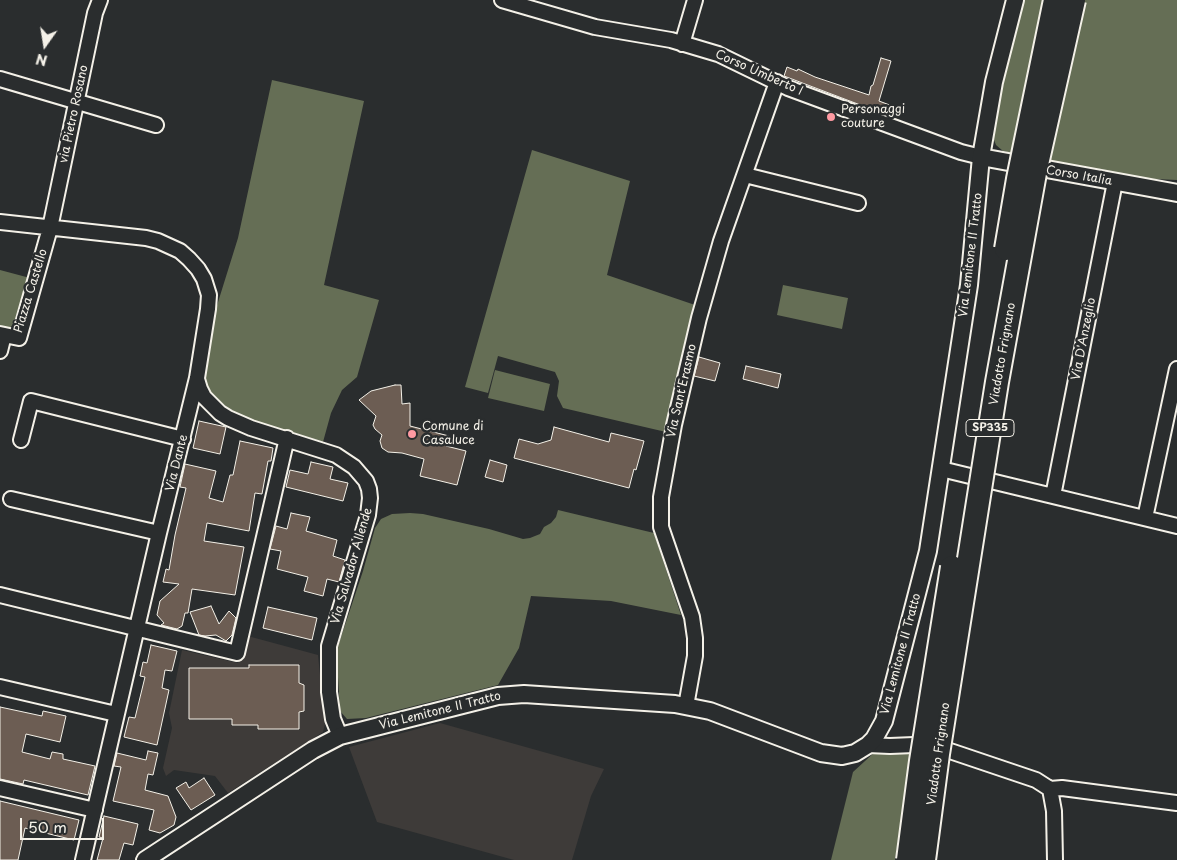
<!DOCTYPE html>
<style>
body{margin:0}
#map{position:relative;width:1177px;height:860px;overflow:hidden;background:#2a2d2e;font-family:"Playpen Sans",sans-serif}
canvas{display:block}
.north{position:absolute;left:20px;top:20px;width:50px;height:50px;-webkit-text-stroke:4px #2a2d2e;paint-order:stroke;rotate:193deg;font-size:14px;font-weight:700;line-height:20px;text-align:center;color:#f4f1e8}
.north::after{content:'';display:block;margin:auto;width:18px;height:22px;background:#f4f1e8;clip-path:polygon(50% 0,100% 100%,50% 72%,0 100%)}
.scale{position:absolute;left:20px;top:818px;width:84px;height:22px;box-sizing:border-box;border:2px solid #f4f1e8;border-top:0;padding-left:6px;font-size:15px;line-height:18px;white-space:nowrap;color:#f4f1e8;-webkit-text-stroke:4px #2a2d2e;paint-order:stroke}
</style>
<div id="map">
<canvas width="1177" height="860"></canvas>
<div class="north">N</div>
<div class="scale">50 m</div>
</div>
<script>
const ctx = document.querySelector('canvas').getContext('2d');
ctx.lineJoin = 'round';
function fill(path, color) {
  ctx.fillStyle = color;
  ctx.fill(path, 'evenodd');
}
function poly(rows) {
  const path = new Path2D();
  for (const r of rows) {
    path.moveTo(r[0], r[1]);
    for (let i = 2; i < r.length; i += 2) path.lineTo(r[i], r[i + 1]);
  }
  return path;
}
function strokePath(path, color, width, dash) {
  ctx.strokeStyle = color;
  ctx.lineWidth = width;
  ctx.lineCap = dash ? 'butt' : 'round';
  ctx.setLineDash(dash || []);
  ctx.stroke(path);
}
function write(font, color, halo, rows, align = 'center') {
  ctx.font = font + ' "Playpen Sans",sans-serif';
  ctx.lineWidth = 5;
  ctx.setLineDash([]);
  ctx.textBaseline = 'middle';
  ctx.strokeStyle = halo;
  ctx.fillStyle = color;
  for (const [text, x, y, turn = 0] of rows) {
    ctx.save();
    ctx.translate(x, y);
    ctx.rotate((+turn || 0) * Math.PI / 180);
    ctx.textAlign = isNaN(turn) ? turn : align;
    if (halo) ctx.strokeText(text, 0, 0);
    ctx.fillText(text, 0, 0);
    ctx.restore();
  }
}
const built = poly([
 [244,635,318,655,325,724,323,732,228,793,215,776,174,770,166,776,163,768,172,728,169,713,182,650,238,663],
 [440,723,604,769,591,796,572,860,514,860,377,822,349,747]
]);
const green = poly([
 [1021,0,1177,0,1177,180,1131,178,1053,163,1003,151,996,145,992,135,996,105],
 [272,80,364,101,324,285,379,300,357,377,342,390,331,413,323,442,250,420,232,411,216,399,207,387,204,377,214,315,238,238],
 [532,150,630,181,607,275,695,305,666,432,563,408,557,396,559,381,555,372,498,356,488,393,465,387],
 [0,270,30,278,17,323,9,328,0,328],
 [783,285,848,298,842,329,777,315],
 [495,370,550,384,544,411,488,398],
 [558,510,654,533,681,615,611,601,531,596,519,648,498,685,366,718,347,719,340,711,337,660,338,646,363,571,375,528,381,519,392,514,410,513,423,514,489,529,523,539,530,538,540,534,544,527,551,523,556,517],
 [877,750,912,750,895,860,831,860,853,772]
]);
const building = poly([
 [881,58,891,61,879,101,895,107,892,117,784,76,787,67,797,71,798,69,815,77,869,95,871,86,873,85,881,58],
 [699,357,720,363,715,381,694,376,699,357],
 [746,366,781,374,778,388,743,379,746,366],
 [395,385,401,385,402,404,410,403,410,426,449,436,446,446,466,451,457,485,420,476,424,459,402,453,388,452,382,448,380,441,382,435,375,429,373,425,376,416,359,400,371,391,395,385],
 [199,421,226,427,220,454,193,448,199,421],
 [554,427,609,442,611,433,644,441,636,470,634,469,629,488,514,458,519,439,538,444,551,440,554,427],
 [240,441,273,448,271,461,268,461,262,494,255,493,249,531,207,523,204,541,244,547,235,595,192,589,188,613,185,613,182,626,177,629,161,625,164,623,157,615,160,601,179,584,163,582,166,569,169,570,175,535,186,488,180,487,185,464,216,471,209,498,223,502,230,475,233,475,240,441],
 [490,460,507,465,503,482,485,477,490,460],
 [311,462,333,467,330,479,348,483,343,501,286,487,290,470,308,474,311,462],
 [291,513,310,517,306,531,337,540,333,556,345,560,339,582,327,579,323,596,304,591,308,577,277,569,281,551,270,549,276,526,287,529,291,513],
 [211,606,219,624,229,611,236,618,232,635,226,641,216,635,205,636,199,635,190,612,211,606],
 [268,607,317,618,312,640,263,628,268,607],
 [151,645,177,651,172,671,165,670,162,688,169,690,157,745,124,737,129,717,135,718,145,677,140,676,143,662,147,663,151,645],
 [249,665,299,665,299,683,304,685,304,711,299,712,299,729,258,729,258,725,232,725,232,719,189,719,189,668,249,668,249,665],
 [0,707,42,716,43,711,66,716,60,742,26,734,22,752,50,759,52,752,63,754,63,759,95,766,88,795,24,780,23,784,0,779,0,707],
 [148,751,158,753,153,775,148,774,145,790,168,796,176,817,174,825,160,833,149,830,154,810,113,801,121,767,114,766,117,753,146,760,148,751],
 [204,778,215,795,191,810,176,788,186,782,189,788,204,778],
 [0,801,79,820,74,840,25,828,18,860,0,860,0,801],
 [104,816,138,824,133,845,124,843,119,860,97,860,103,838,99,837,104,816]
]);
const minor = poly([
 [502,0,595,27,671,40,718,54,788,88,961,152,981,157],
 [682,44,695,0],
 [0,79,156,125],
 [745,175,858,203],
 [0,222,146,238,158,241,180,251,189,259,198,269,204,279,209,295,208,309,197,378,159,533,83,860],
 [0,334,19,338,50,228,95,13,100,0],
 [0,351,4,335],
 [197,379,200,389,204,397,220,413,228,418,251,428,336,455,354,467,366,481,369,489,370,498,368,515,329,646,329,692,333,719,340,736],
 [21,440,31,401,183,439],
 [941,469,1177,526],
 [1053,496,1115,182],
 [11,499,159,533],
 [1145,518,1177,369],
 [0,595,237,653,287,438],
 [0,687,116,714],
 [686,706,695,656,695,638,692,617,661,527,661,497,674,425,699,318,721,241,777,82],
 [868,745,890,746,914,745],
 [950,751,1036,780,1050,789,1062,788,1177,803],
 [0,788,95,810],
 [1050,789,1054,811,1055,860]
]);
const tertiary = poly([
 [981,157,1177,193],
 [145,860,313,750,340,736,498,696,524,694,675,704,710,711,821,753,842,756,855,753,868,745,874,739,884,721,928,551,969,285,981,157,994,82,1015,0]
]);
const trunkBridge = poly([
 [1006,249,1018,179,1055,0],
 [908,860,921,761,952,567],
 [924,860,938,754,997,382,1035,173,1074,0]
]);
const markers = [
 [831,117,5,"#ff9aa2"],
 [412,434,5,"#ff9aa2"]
];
const shields = [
 [990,428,48]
];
const shieldNames = [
 ["SP335",990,428]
];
const streetNames = [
 ["Corso Umberto I",759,73,24],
 ["via Pietro Rosano",74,114,-78],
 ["Corso Italia",1079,176,10],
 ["Via Lemitone II Tratto",971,255,-83],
 ["Piazza Castello",31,291,-73],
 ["Via D'Anzeglio",1084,339,-79],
 ["Viadotto Frignano",1003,354,-80],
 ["Via Sant'Erasmo",682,391,-77],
 ["Via Dante",177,463,-76],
 ["Via Salvador Allende",352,566,-74],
 ["Via Lemitone II Tratto",901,654,-75],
 ["Via Lemitone II Tratto",440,711,-14],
 ["Viadotto Frignano",939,754,-82]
];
const poiNames = [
 ["Personaggi",841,110],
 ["couture",841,124],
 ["Comune di",422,427],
 ["Casaluce",422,441]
];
fill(built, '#3e3b39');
fill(green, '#656e55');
fill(building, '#6c5d53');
strokePath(building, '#f4f1e8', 1);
strokePath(minor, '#f4f1e8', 18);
strokePath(tertiary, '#f4f1e8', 20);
strokePath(minor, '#2a2d2e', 14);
strokePath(tertiary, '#2a2d2e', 16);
strokePath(trunkBridge, '#f4f1e8', 26, []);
strokePath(trunkBridge, '#2a2d2e', 22);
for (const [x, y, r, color] of markers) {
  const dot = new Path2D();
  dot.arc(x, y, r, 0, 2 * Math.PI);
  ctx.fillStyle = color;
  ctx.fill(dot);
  strokePath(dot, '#2a2d2e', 2);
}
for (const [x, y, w] of shields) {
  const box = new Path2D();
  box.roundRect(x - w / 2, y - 8.5, w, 17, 4);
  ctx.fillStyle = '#2a2d2e';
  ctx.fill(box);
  strokePath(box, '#f4f1e8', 1);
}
write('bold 11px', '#f4f1e8', null, shieldNames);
write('12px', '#f4f1e8', '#2a2d2e', streetNames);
write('12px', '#f4f1e8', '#2a2d2e', poiNames, 'left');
</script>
